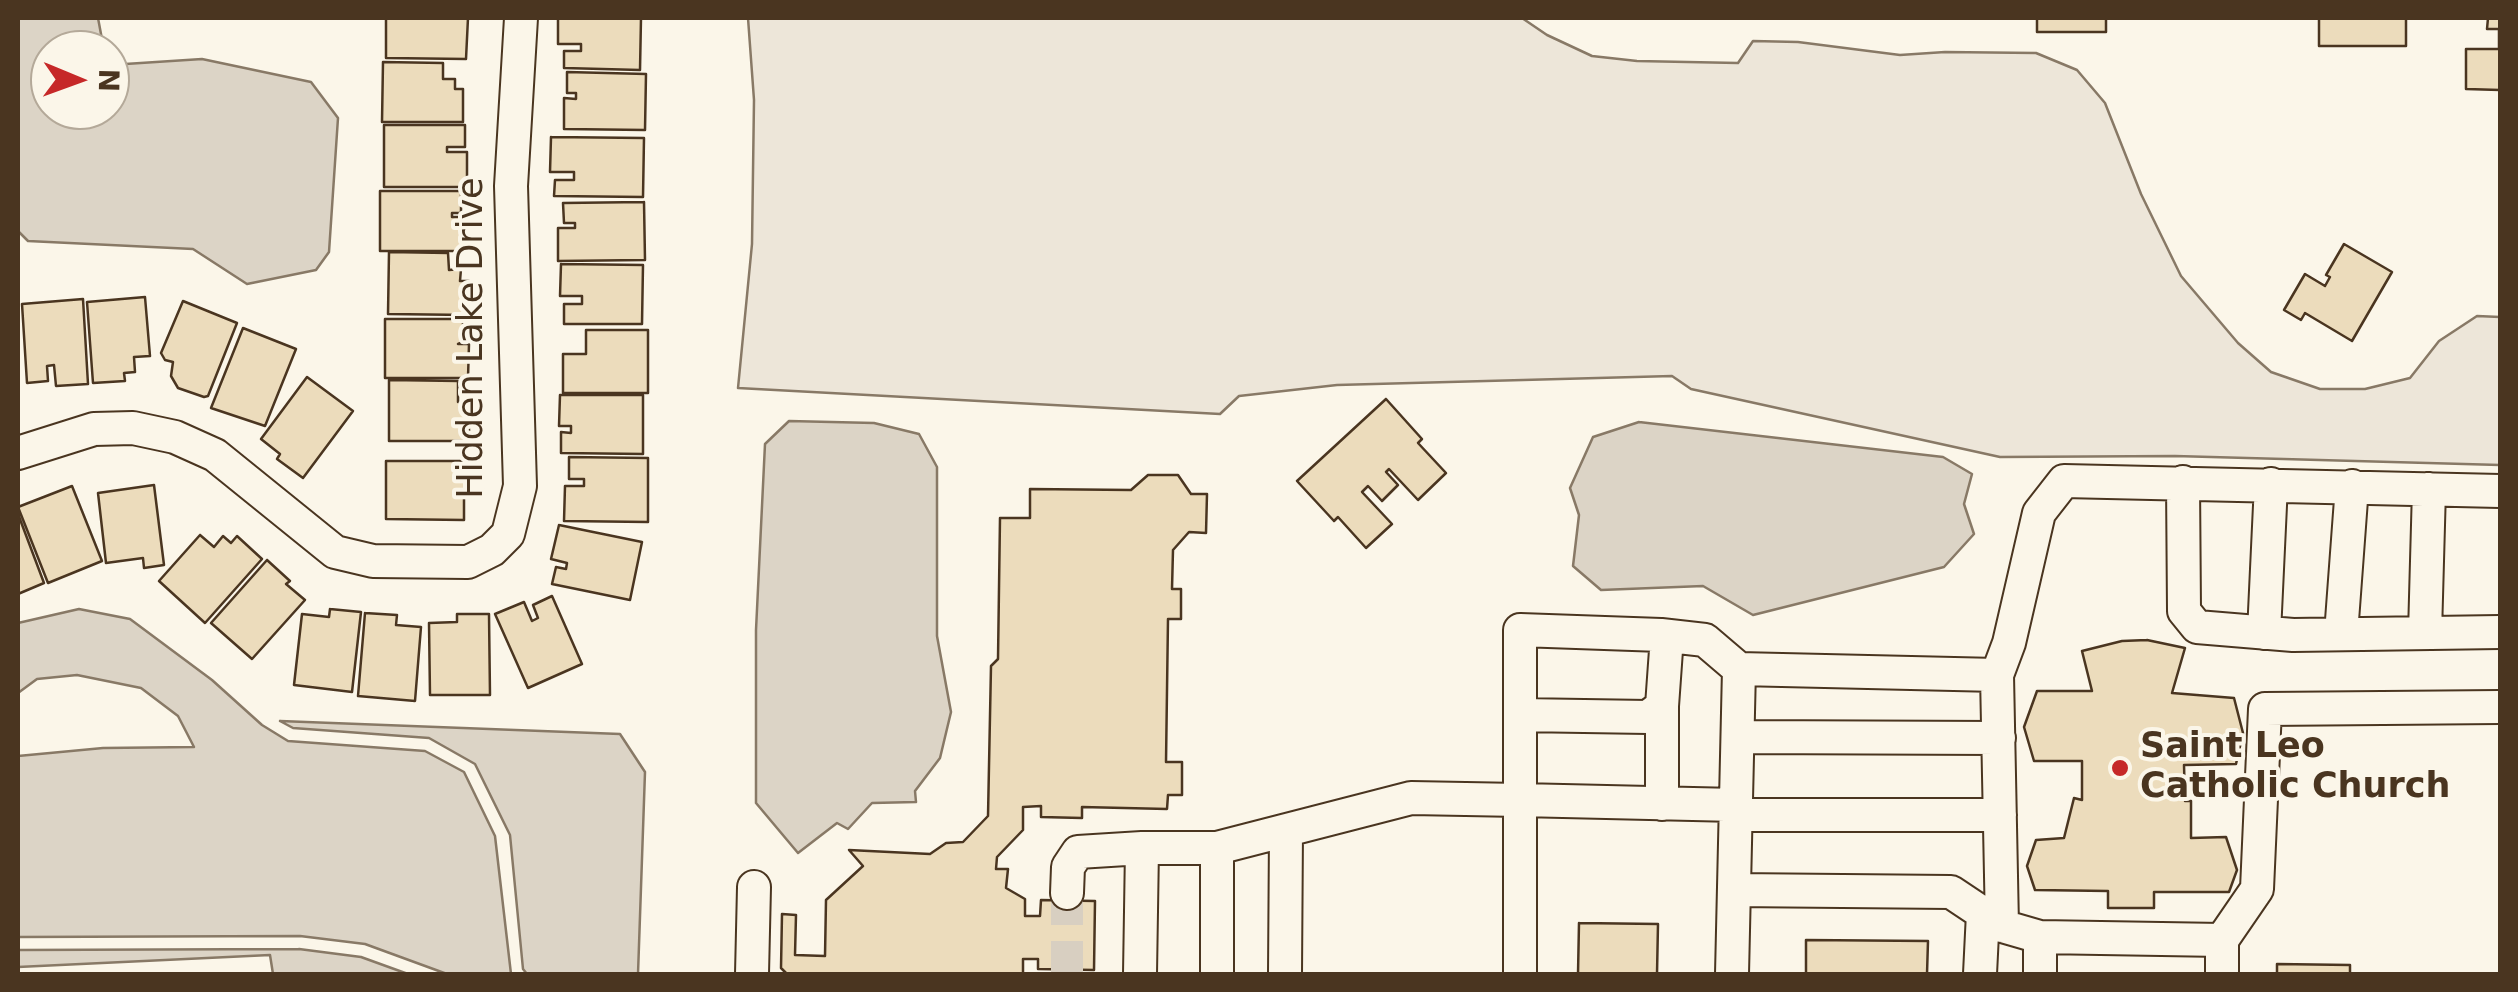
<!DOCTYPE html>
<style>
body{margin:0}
#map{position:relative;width:2518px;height:992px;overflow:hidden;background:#fbf6e9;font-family:"DejaVu Sans",sans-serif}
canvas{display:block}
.frame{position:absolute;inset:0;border:20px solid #4a3520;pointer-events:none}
.north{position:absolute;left:30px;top:30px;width:100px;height:100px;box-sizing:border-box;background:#fbf6e9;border:2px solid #b4a999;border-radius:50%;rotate:91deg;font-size:28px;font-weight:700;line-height:40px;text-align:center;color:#4a3520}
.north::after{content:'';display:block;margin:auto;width:35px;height:45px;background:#c62828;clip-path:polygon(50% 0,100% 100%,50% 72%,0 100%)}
</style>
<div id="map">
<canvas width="2518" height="992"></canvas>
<div class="frame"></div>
<div class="north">N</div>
</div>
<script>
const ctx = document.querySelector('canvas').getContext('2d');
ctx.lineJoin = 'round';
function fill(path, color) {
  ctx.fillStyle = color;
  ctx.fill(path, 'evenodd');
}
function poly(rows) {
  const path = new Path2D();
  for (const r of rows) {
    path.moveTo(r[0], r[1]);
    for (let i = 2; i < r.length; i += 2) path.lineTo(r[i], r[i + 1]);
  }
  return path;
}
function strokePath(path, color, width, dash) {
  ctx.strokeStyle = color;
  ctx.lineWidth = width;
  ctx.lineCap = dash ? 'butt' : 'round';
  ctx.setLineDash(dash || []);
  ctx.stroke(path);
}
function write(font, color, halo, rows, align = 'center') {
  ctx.font = font + ' "DejaVu Sans",sans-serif';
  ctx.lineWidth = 8;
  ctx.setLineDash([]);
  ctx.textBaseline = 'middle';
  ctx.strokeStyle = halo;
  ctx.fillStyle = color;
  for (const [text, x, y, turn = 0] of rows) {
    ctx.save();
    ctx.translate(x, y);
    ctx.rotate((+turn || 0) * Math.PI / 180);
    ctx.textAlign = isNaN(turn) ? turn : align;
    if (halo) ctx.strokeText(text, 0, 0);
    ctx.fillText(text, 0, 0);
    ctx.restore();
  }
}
const green = poly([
 [748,18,1522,18,1547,35,1592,56,1637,61,1738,63,1753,41,1798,42,1900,55,1945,52,2036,53,2077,70,2105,103,2141,194,2181,276,2238,343,2271,372,2320,389,2365,389,2410,378,2439,341,2477,316,2500,317,2500,465,2175,456,2000,457,1691,389,1672,376,1337,385,1239,396,1220,414,738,388,752,244,754,100,748,18]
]);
const water = poly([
 [18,18,98,18,104,50,50,50,50,110,110,110,110,65,202,59,311,82,338,118,329,252,316,270,247,284,193,249,28,241,18,231,18,18],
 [789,421,874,423,919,434,937,467,937,636,951,712,940,758,915,791,916,802,872,803,848,829,837,823,798,853,756,803,756,630,765,444,789,421],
 [1639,422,1943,457,1972,474,1964,504,1974,534,1944,567,1753,615,1703,586,1601,590,1573,566,1579,515,1570,488,1593,437,1639,422],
 [79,609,130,619,212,680,262,725,288,741,425,751,464,772,495,836,511,974,447,974,365,944,300,936,18,937,18,756,103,748,194,747,178,716,141,688,77,675,37,679,18,693,18,623,79,609],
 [280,721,620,734,645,772,638,974,527,974,523,969,510,835,475,764,429,738,293,728,280,721],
 [299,949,361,957,408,974,273,974,270,955,18,967,18,950,299,949]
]);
const building = poly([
 [386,18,468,18,466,59,386,58,386,18],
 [558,18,641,18,640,70,564,68,564,51,581,51,581,44,558,44,558,18],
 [2037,18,2106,18,2106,32,2037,32,2037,18],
 [2319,18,2406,18,2406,46,2319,46,2319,18],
 [2488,18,2500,18,2500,90,2466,89,2466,49,2499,49,2499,29,2487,29,2488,18],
 [383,62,443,63,443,79,455,79,455,89,463,89,463,122,382,122,383,62],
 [567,72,646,74,645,130,564,129,564,98,576,99,576,93,567,93,567,72],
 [384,125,465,125,465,147,447,147,447,152,467,152,467,187,384,187,384,125],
 [551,137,644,138,643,197,554,196,555,180,574,180,574,172,550,172,551,137],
 [380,191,461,191,461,213,452,213,452,217,463,217,463,251,380,251,380,191],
 [644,202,645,260,558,261,558,228,575,228,575,223,564,223,563,203,644,202],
 [2344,244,2392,272,2352,341,2305,313,2301,320,2284,310,2305,274,2325,286,2330,277,2326,275,2344,244],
 [389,252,448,253,449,270,461,269,460,281,469,281,468,315,388,314,389,252],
 [561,264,643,265,642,324,564,324,564,304,582,304,582,296,560,296,561,264],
 [145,297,150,356,134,357,135,372,124,373,125,381,93,383,87,302,145,297],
 [83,299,88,384,56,386,54,365,47,366,48,381,27,383,22,304,83,299],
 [183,301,237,323,208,396,204,397,178,388,171,376,173,362,165,360,161,353,183,301],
 [385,319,463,319,463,342,458,344,469,344,468,378,385,378,385,319],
 [243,328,296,349,265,426,211,408,243,328],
 [586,330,648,330,648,393,563,393,563,354,586,354,586,330],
 [307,377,353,411,303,478,277,459,280,454,261,439,307,377],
 [389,380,458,381,458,402,461,402,461,409,469,409,469,441,389,441,389,380],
 [560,395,643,395,643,454,561,453,561,432,571,433,571,426,559,426,560,395],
 [1386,399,1422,439,1418,443,1446,473,1418,500,1389,469,1386,472,1398,485,1382,501,1368,486,1362,492,1392,524,1366,548,1338,517,1334,521,1297,481,1386,399],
 [569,457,648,458,648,522,564,521,565,486,584,486,584,479,569,479,569,457],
 [386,461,468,461,467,493,457,492,457,496,464,497,464,520,386,519,386,461],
 [1148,475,1178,475,1191,494,1207,494,1206,533,1189,532,1173,550,1172,589,1181,589,1181,619,1168,619,1166,762,1182,762,1182,795,1168,795,1167,809,1082,807,1082,818,1041,817,1041,806,1023,807,1023,830,997,857,996,869,1008,869,1006,888,1025,899,1025,916,1040,916,1041,900,1095,901,1094,970,1038,969,1038,959,1023,959,1023,974,787,974,781,968,782,914,796,915,795,955,825,956,826,900,863,866,849,850,930,854,946,843,963,842,988,816,991,666,998,659,1000,518,1030,518,1030,489,1131,490,1148,475],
 [154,485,164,565,144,568,143,558,106,563,98,493,154,485],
 [72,486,102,561,48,583,18,507,72,486],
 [18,514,44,583,18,594,18,514],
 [559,525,642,542,630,600,552,584,556,567,566,569,567,563,551,559,559,525],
 [200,535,214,547,223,536,231,543,237,536,262,559,205,623,159,581,200,535],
 [267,560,290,581,286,584,305,600,252,659,211,623,267,560],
 [552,596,582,664,528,688,495,614,524,602,532,621,538,618,533,605,552,596],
 [330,609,361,612,352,692,294,685,302,614,329,617,330,609],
 [365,613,397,615,396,625,421,627,415,701,358,696,365,613],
 [457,614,489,614,490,695,430,695,429,623,457,622,457,614],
 [2147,640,2185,648,2172,693,2234,698,2243,733,2236,764,2184,765,2185,801,2191,801,2191,838,2226,837,2237,870,2229,892,2154,892,2154,908,2108,908,2108,891,2035,890,2027,866,2036,840,2064,838,2074,798,2082,800,2082,761,2034,761,2024,727,2037,691,2092,691,2082,651,2122,641,2147,640],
 [1579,923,1658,924,1657,974,1578,974,1579,923],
 [1806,940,1928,941,1927,974,1806,974,1806,940],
 [2277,964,2350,965,2350,974,2277,974,2277,964]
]);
const minorTunnel = poly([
 [1067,893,1067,974]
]);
const minor = poly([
 [18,453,94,429,133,428,175,437,215,455,335,552,373,561,468,562,492,550,508,534,520,486,511,186,521,18],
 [2183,482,2184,611,2197,627,2293,635,2500,632],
 [2264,633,2271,484],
 [2425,633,2429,489],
 [2341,634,2352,486],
 [1520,715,1648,717,1662,706,1667,636],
 [1738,737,1999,738],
 [1662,804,1662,706],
 [1736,805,1520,800,1520,630,1661,635,1705,640,1739,669,1997,675],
 [1736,815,2000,815],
 [1734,890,1951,892,2002,926,2040,937,2222,940],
 [1067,893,1068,867,1078,852,1142,848],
 [2002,926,1997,675,2009,643,2039,513,2064,481,2500,491],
 [752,974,754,887],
 [1140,974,1142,848,1217,848,1411,798,1520,800,1520,974],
 [1217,974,1217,848],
 [1285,974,1286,831],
 [1732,974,1739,669],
 [1980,974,1983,913],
 [2040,974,2040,937],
 [2222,974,2222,940,2257,889,2265,709,2500,707]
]);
const markers = [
 [2120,768,10,"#c62828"]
];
const streetNames = [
 ["Hidden Lake Drive",473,338,-90]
];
const poiNames = [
 ["Saint Leo",2140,748],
 ["Catholic Church",2140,788]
];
fill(green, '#ede6d9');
strokePath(green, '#887966', 2.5);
fill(water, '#dcd4c6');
strokePath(water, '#887966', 2.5);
fill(building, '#ecdcbc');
strokePath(building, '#4a3520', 2.5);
strokePath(minorTunnel, '#d8cfc1', 32, [32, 16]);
strokePath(minor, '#4a3520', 36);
strokePath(minor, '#fbf6e9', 32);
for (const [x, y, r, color] of markers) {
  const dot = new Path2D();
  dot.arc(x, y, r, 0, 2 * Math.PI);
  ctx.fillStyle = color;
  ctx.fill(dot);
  strokePath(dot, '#fbf6e9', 4);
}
write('35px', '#4a3520', '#fbf6e9', streetNames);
write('bold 35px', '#4a3520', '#fbf6e9', poiNames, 'left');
</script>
